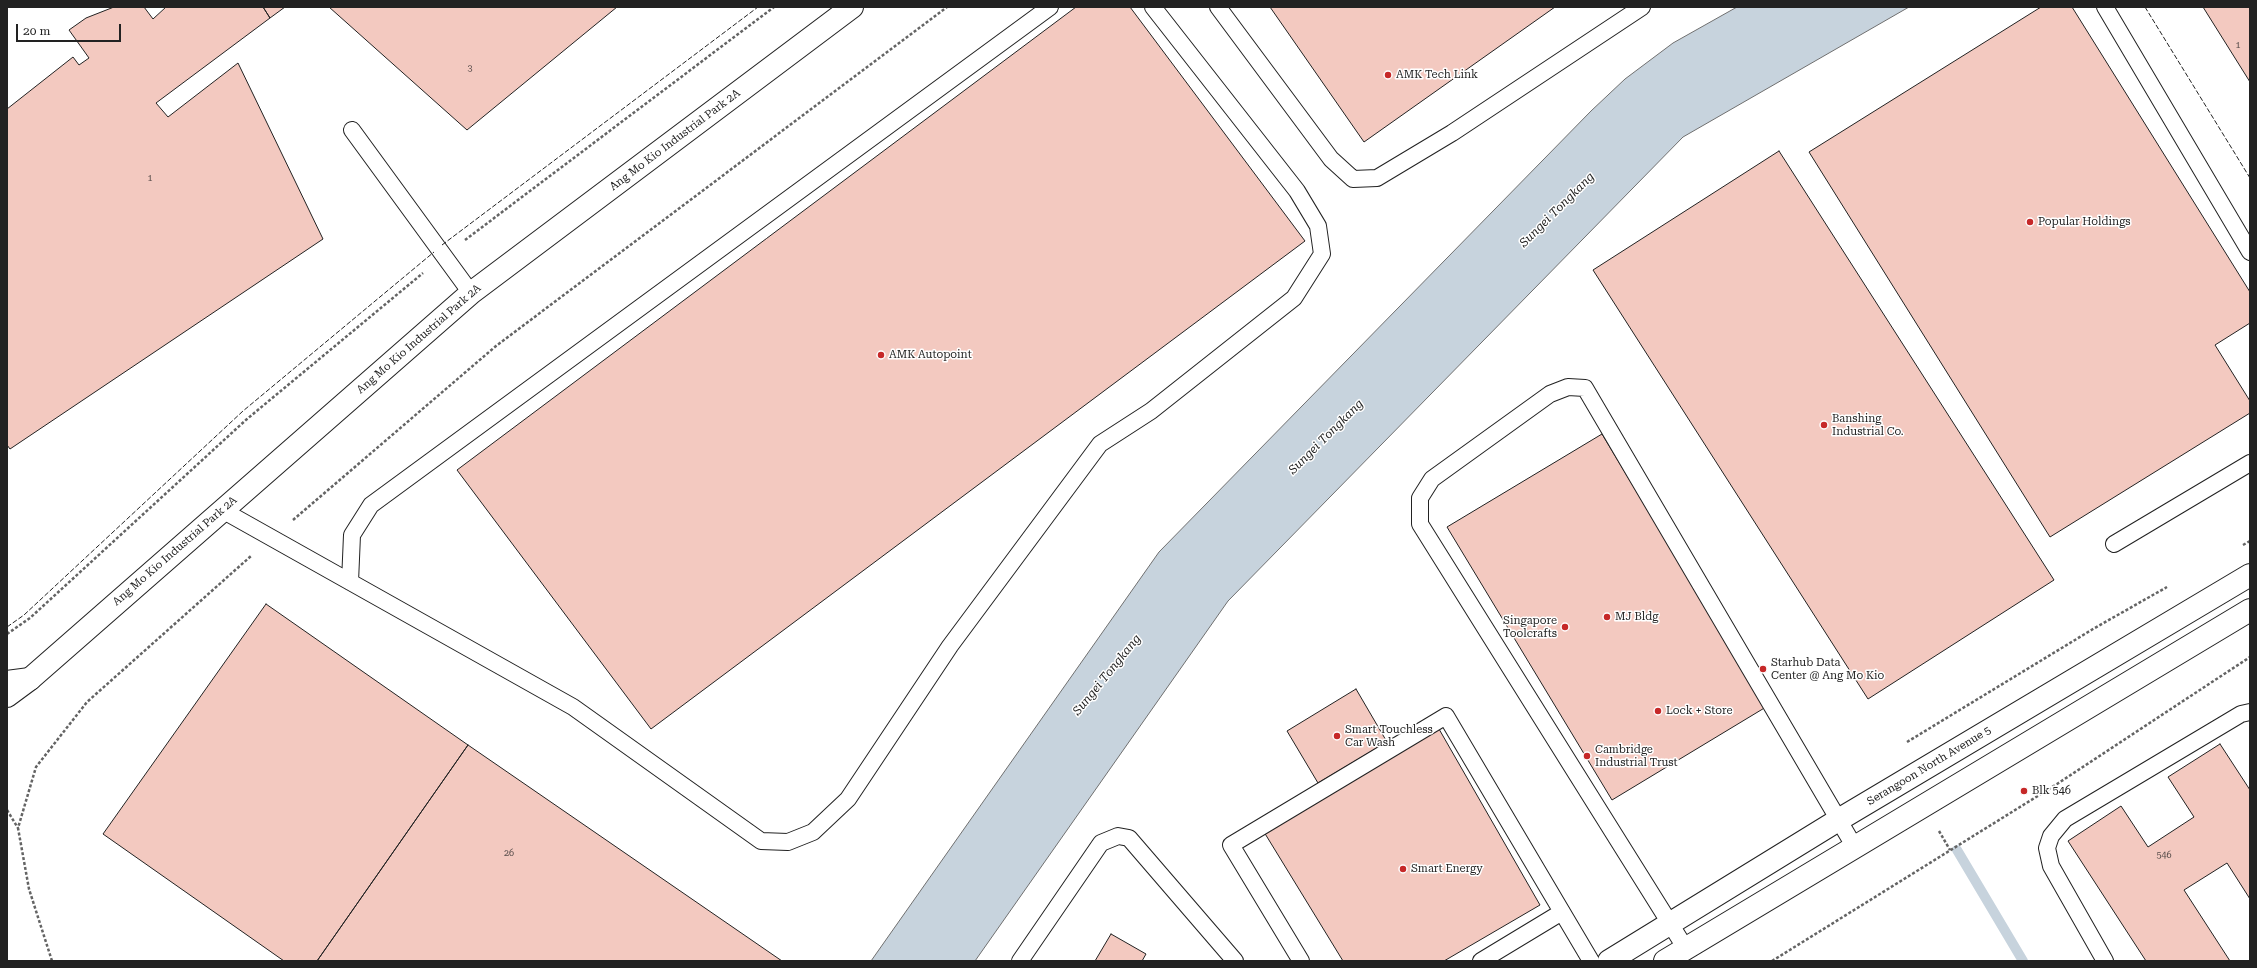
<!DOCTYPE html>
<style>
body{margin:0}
#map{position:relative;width:2257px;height:968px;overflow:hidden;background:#fff;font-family:"Roboto Serif",serif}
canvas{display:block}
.frame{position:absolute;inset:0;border:8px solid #222;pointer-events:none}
.scale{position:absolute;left:16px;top:24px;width:105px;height:18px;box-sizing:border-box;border:2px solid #222;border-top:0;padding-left:5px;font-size:12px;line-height:14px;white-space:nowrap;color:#222;-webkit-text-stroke:3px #fff;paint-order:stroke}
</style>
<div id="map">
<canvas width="2257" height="968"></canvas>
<div class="frame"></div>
<div class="scale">20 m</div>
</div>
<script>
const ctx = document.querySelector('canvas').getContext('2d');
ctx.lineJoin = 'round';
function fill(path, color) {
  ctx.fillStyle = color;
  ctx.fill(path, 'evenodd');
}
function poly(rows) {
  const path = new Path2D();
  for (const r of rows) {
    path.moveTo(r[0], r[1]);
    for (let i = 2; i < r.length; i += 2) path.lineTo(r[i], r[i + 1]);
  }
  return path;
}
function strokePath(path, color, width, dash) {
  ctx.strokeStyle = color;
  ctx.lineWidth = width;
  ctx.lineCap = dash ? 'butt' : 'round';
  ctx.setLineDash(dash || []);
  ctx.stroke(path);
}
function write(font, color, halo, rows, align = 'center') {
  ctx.font = font + ' "Roboto Serif",serif';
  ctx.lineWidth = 3;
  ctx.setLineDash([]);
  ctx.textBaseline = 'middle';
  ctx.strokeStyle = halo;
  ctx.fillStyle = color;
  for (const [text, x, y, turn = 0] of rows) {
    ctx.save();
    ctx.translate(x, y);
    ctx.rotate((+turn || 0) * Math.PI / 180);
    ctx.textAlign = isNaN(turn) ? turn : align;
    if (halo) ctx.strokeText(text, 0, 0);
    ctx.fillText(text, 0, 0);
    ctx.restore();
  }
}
const water = poly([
 [1737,7,1909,7,1683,137,1228,601,975,961,871,961,1159,552,1591,111,1625,79,1673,43,1737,7]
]);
const stream = poly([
 [1957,850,2023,961]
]);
const building = poly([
 [114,7,144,7,153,19,166,7,263,7,270,18,156,103,168,117,238,63,323,239,10,449,7,445,7,109,73,57,79,65,89,58,69,30,86,18,114,7],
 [263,7,285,7,270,18,263,7],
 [329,7,617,7,467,130,329,7],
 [1076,7,1130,7,1305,241,651,729,457,470,1076,7],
 [1270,7,1555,7,1364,142,1270,7],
 [2041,7,2072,7,2250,292,2250,323,2215,345,2250,401,2250,413,2050,537,1809,152,2041,7],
 [2203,7,2250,7,2250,82,2203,7],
 [1779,151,2054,580,1868,699,1593,270,1779,151],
 [1602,434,1766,707,1612,800,1447,527,1602,434],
 [266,604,468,745,317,961,284,961,103,834,266,604],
 [1356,689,1387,742,1318,783,1287,731,1356,689],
 [1439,729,1540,905,1444,961,1343,961,1264,832,1439,729],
 [2220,744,2250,790,2250,899,2227,863,2184,890,2230,961,2146,961,2068,841,2121,806,2148,847,2194,817,2168,777,2220,744],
 [468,745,782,961,317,961,468,745],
 [1111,934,1146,954,1142,961,1095,961,1111,934]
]);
const path = poly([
 [465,240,774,7],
 [293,520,496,346,947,7],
 [2243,545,2250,541],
 [7,634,30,618,247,419,423,273],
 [1907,742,2093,629,2167,587],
 [7,810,18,828],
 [1939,831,1950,850],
 [52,961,29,889,18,828,36,767,87,702,251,556],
 [1772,961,2057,784,2250,657]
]);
const lane = poly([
 [1218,7,1331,159,1353,179,1377,178,1452,133,1642,7],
 [2105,7,2250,252],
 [352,130,471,293],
 [222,510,573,707,761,841,788,842,813,832,848,799,950,646,1100,444,1151,411,1294,298,1322,254,1318,226,1297,191,1153,7],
 [2114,544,2250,463],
 [350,582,352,535,371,505,1050,7],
 [1686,949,1420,524,1420,498,1432,479,1550,394,1568,387,1585,388,1854,846],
 [1020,961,1101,843,1118,836,1129,838,1235,961],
 [1301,961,1231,845,1446,716,1591,961],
 [1481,961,1562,912],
 [2105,961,2051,866,2047,848,2051,836,2065,819,2241,714,2250,712]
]);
const street = poly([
 [7,696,30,679,471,293,852,7]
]);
const secondary = poly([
 [7,682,30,679],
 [1609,961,1840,819,2250,575],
 [1665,961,2250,610]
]);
const fence = poly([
 [2145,7,2250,178],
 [442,245,758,7],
 [7,627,24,615,243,411,434,252]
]);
const markers = [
 [1388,75,4,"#c62828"],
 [2030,222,4,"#c62828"],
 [881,355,4,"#c62828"],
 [1824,425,4,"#c62828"],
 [1607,617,4,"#c62828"],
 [1565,627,4,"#c62828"],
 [1763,669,4,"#c62828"],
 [1658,711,4,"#c62828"],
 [1337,736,4,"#c62828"],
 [1587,756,4,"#c62828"],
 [2024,791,4,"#c62828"],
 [1403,869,4,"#c62828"]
];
const numberNames = [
 ["1",2238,45],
 ["3",470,68],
 ["1",150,178],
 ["26",509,853],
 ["546",2164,855]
];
const poiNames = [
 ["AMK Tech Link",1396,75],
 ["Popular Holdings",2038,222],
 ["AMK Autopoint",889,355],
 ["Banshing",1832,419],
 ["Industrial Co.",1832,432],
 ["MJ Bldg",1615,617],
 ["Singapore",1557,621,"right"],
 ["Toolcrafts",1557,634,"right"],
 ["Starhub Data",1771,663],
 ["Center @ Ang Mo Kio",1771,676],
 ["Lock + Store",1666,711],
 ["Smart Touchless",1345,730],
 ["Car Wash",1345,743],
 ["Cambridge",1595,750],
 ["Industrial Trust",1595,763],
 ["Blk 546",2032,791],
 ["Smart Energy",1411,869]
];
const streetNames = [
 ["Ang Mo Kio Industrial Park 2A",675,140,-37],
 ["Ang Mo Kio Industrial Park 2A",419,339,-41],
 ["Ang Mo Kio Industrial Park 2A",175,551,-41],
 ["Serangoon North Avenue 5",1929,766,-31]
];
const waterNames = [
 ["Sungei Tongkang",1557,210,-45],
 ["Sungei Tongkang",1326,437,-45],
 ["Sungei Tongkang",1107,675,-51]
];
fill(water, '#c7d3dd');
strokePath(water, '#6f6f6f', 1);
strokePath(stream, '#c7d3dd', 10);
fill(building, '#f3c9c0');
strokePath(building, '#222', 1);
strokePath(lane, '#222', 18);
strokePath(street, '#222', 24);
strokePath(secondary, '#222', 24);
strokePath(path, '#646464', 2.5, [3, 2]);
strokePath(lane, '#fff', 16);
strokePath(street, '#fff', 22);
strokePath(secondary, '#fff', 22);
strokePath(fence, '#222', 1, [5, 2]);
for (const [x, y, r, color] of markers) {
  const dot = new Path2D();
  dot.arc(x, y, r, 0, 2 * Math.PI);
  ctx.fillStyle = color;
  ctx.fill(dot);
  strokePath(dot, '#fff', 1.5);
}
write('9px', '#564c4a', null, numberNames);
write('11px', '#222', '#fff', poiNames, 'left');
write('11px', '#222', '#fff', streetNames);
write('italic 12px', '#222', '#fff', waterNames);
</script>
